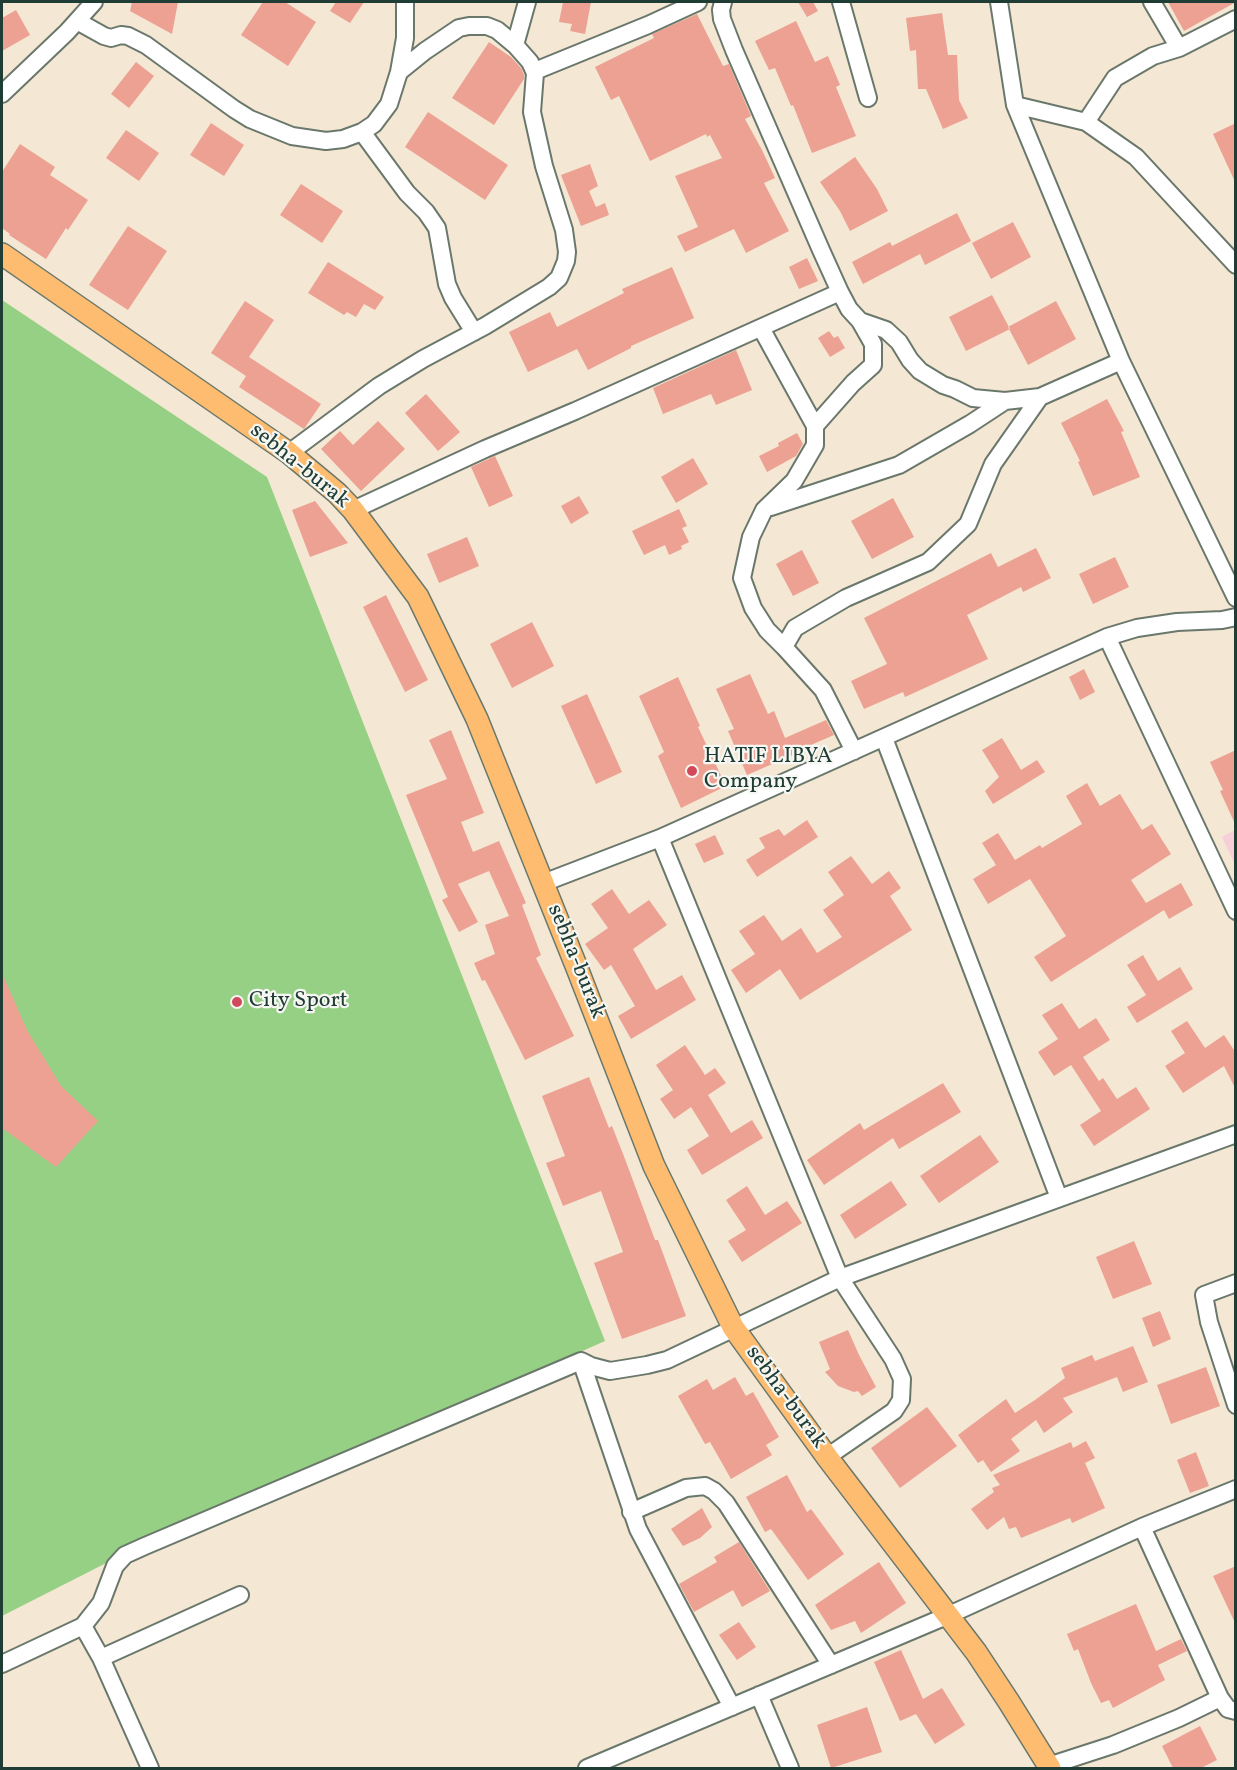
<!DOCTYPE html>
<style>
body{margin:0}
#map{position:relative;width:1237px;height:1770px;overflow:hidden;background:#f4e7d4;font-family:Vollkorn,serif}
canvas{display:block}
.frame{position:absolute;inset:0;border:3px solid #1f3d34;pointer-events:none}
</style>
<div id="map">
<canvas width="1237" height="1770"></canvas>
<div class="frame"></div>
</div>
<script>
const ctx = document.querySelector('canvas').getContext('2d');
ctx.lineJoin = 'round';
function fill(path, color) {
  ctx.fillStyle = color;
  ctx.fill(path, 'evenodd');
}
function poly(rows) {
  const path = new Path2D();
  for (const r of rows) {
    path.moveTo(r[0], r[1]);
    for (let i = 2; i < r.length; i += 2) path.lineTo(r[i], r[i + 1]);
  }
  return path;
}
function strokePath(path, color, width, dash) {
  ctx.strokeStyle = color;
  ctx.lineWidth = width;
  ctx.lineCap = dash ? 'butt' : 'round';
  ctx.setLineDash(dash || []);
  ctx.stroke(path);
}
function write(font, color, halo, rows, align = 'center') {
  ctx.font = font + ' Vollkorn,serif';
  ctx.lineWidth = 4.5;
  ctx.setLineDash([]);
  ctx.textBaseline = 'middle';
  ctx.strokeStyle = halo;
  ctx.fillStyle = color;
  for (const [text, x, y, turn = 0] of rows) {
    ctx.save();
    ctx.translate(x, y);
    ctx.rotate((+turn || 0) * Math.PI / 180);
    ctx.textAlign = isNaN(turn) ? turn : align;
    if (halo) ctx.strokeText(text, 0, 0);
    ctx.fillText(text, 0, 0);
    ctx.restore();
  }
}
const built = poly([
 [1235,830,1235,865,1222,837]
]);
const green = poly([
 [2,300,267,477,605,1341,118,1557,2,1616]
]);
const building = poly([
 [132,2,178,2,172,34,130,11],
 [263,2,285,2,316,22,288,66,241,35],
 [336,2,364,2,350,23,330,11],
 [563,2,591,2,585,34,570,31,572,24,559,22],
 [798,2,813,2,818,11,807,17],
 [1168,2,1236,2,1184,31],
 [16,10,30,35,2,51,2,18],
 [942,13,948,55,957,55,959,100,968,118,943,129,926,89,918,89,916,50,910,51,906,18],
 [697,14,723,66,729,64,751,116,745,119,762,150,775,178,764,183,789,231,746,253,734,229,685,252,677,236,698,227,675,176,722,158,710,135,707,137,706,134,650,161,619,96,611,100,595,67,654,38,652,34],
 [796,21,815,62,828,56,840,85,836,87,856,136,812,153,793,105,791,106,775,68,769,70,755,41],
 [489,42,511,57,521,68,524,75,524,79,494,125,452,98],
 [136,62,154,76,129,108,111,94],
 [428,112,508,165,485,200,405,147],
 [211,123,244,145,224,176,190,155],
 [1236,123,1236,184,1213,134],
 [126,130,159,153,139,181,106,158],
 [20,144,55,167,50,175,88,200,68,230,66,228,46,259,9,235,10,234,2,228,2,172],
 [855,157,877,189,888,211,850,231,840,211,820,182],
 [590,164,598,186,589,191,596,207,605,203,609,215,581,226,561,175],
 [301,184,343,211,322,243,280,215],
 [957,213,971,241,925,265,920,254,863,284,852,262,890,242,892,246],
 [1013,222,1031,257,991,279,972,243],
 [128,226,167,251,128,310,89,285],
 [807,258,818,281,799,289,789,267],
 [328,262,384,297,375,310,364,304,356,317,347,312,344,315,308,293],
 [672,267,694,318,631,346,631,348,588,370,577,349,528,372,509,332,550,312,557,327,624,293,622,289],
 [992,295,1010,329,966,351,949,317],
 [245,301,274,320,249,357,321,404,304,429,239,387,246,376,211,353],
 [1056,301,1076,339,1028,365,1008,327],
 [829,331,834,338,838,336,845,348,830,357,818,338],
 [736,350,752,390,716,405,711,394,663,414,653,388],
 [426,394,460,432,438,451,405,413],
 [1107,399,1124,431,1121,432,1140,477,1093,496,1078,462,1080,461,1061,423],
 [378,421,405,449,361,491,321,449,340,431,353,445],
 [797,433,803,444,796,456,767,472,759,456,779,446,778,443],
 [495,456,513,496,489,507,471,467],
 [693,458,708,484,676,503,661,477],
 [579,496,589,513,571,524,561,506],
 [893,498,914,537,872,559,851,521],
 [315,501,348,543,310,557,292,510],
 [679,509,687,526,682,528,689,542,681,546,682,549,669,555,665,545,644,555,632,531],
 [467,537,479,566,439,583,427,554],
 [1036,548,1051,578,1023,592,1021,587,967,615,988,659,905,697,903,692,864,709,851,681,887,664,864,618,991,553,998,567],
 [802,550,819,583,793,596,776,564],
 [1115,557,1129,587,1093,604,1079,574],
 [386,595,428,680,405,692,363,607],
 [532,622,554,666,512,688,490,644],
 [1084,669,1095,692,1080,700,1069,677],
 [750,674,768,714,774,711,785,738,826,720,834,735,792,753,793,755,747,775,728,731,734,729,716,689],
 [678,677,700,726,698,727,726,786,681,808,658,756,664,752,639,696],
 [587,694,622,772,596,784,561,706],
 [451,730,484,813,461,822,473,852,499,841,526,903,522,905,541,955,536,958,574,1036,525,1060,485,980,482,981,474,963,495,954,485,925,509,916,489,871,458,884,478,922,459,932,442,900,448,897,406,795,447,779,429,740],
 [1002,738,1021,770,1037,760,1045,772,993,804,985,791,999,777,982,750],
 [1236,750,1236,826,1220,791,1223,790,1210,762],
 [1087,783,1100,806,1120,794,1142,830,1152,824,1171,854,1131,880,1146,903,1181,883,1193,905,1169,919,1164,910,1051,982,1034,957,1066,936,1030,879,988,904,973,879,996,865,982,843,998,833,1015,860,1040,845,1042,848,1082,824,1066,796],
 [807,820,818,837,757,877,746,860,765,848,759,838,779,829,784,836],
 [715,835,724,854,704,863,695,844],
 [851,856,872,884,889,871,901,888,890,896,912,930,800,1000,780,969,746,993,731,970,755,954,739,931,764,915,782,941,801,928,817,953,842,937,823,910,844,895,828,872],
 [612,889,629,914,649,900,667,925,633,949,656,990,682,975,696,1000,631,1039,618,1016,635,1006,611,965,604,970,585,944,608,928,591,904],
 [1143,955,1158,981,1180,967,1193,989,1137,1023,1127,1007,1146,995,1127,965],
 [2,973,27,1030,61,1086,98,1121,56,1167,2,1128],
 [1062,1003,1079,1029,1096,1018,1110,1040,1083,1057,1099,1081,1103,1078,1117,1099,1136,1087,1150,1109,1094,1146,1080,1125,1101,1111,1071,1065,1054,1076,1038,1052,1058,1039,1042,1015],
 [1187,1021,1205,1048,1224,1035,1236,1053,1236,1090,1224,1066,1183,1093,1165,1066,1185,1053,1171,1031],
 [685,1045,705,1075,715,1068,726,1083,708,1095,731,1133,752,1120,763,1138,702,1175,687,1150,709,1136,691,1107,674,1119,660,1099,673,1090,656,1065],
 [589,1077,609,1128,612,1126,625,1159,655,1240,658,1240,686,1316,622,1339,594,1263,623,1252,601,1191,563,1206,546,1163,565,1156,542,1096],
 [943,1083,961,1112,899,1149,893,1138,824,1185,807,1160,860,1123,864,1130],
 [980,1135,999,1162,939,1203,920,1176],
 [891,1181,907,1205,855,1239,840,1215],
 [747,1186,765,1215,787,1201,802,1223,742,1262,728,1241,746,1230,726,1200],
 [1134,1241,1152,1284,1113,1299,1096,1257],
 [1160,1311,1171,1339,1153,1347,1142,1318],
 [848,1330,859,1355,876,1387,862,1396,858,1391,854,1392,838,1386,825,1372,830,1369,819,1342],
 [1133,1346,1148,1382,1123,1392,1117,1377,1063,1398,1073,1412,1044,1433,1036,1420,1011,1439,1020,1451,991,1472,983,1460,978,1463,958,1435,1006,1399,1015,1413,1035,1400,1065,1378,1061,1368,1092,1355,1095,1361],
 [1206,1367,1220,1406,1171,1424,1157,1385],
 [735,1377,746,1396,753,1392,779,1437,766,1445,772,1455,731,1479,710,1442,705,1444,678,1396,707,1379,713,1390],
 [927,1407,957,1446,900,1488,871,1448],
 [1086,1441,1095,1458,1085,1463,1105,1508,1072,1523,1070,1518,1021,1538,1016,1527,1009,1529,1004,1517,987,1530,971,1509,994,1492,992,1488,1000,1485,993,1475,1071,1442,1073,1448],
 [1196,1452,1209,1486,1190,1493,1177,1460],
 [787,1475,807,1512,811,1509,844,1554,808,1580,771,1529,765,1532,746,1497],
 [702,1508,712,1527,700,1538,683,1546,671,1529],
 [739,1542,770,1591,742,1607,733,1590,694,1612,679,1584,717,1562,714,1557],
 [879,1562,906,1603,861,1633,855,1621,831,1630,815,1605],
 [1236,1566,1236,1625,1213,1576],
 [1136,1604,1156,1651,1181,1639,1187,1651,1158,1665,1165,1680,1113,1708,1109,1700,1101,1703,1091,1683,1078,1649,1074,1651,1067,1634],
 [739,1622,756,1647,737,1660,719,1635],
 [901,1650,923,1699,942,1688,965,1725,935,1744,916,1714,900,1721,874,1662],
 [867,1707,882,1752,831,1768,817,1725],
 [1200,1726,1217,1760,1201,1768,1173,1768,1162,1746]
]);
const minor = poly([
 [723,2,721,10,722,19,734,50,821,250,840,292,849,309,860,321,873,344,873,365,853,383,815,426],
 [841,2,868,98],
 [999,2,1015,105,1121,361,1236,598],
 [1152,2,1179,48],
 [77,21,104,36,111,38,121,35,128,36,146,45,234,109,250,119,292,136,326,141,343,139,362,132,374,124,389,104,399,72,405,38,405,2],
 [535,71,648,25,698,2],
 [399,72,425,51,459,28,469,26,487,26,497,30,515,45],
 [2,94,67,32,94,2],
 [1015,105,1086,122,1115,78,1153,56,1179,48,1236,19],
 [1086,122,1136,157,1236,265],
 [362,132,407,193,426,212,437,228,447,284,453,298,474,332],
 [860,321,886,330,899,342,910,360,920,371,943,385,955,389,973,398,1005,401,1040,397],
 [761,328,815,426,815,445,794,481,764,510,751,537,742,578,753,608,767,630,784,647],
 [289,453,379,386,423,359,485,326,549,287,559,278,566,261,567,252,564,230,544,166,532,112,535,73,530,62,515,45,527,2],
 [771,507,899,465,970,424,1005,401],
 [353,510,485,449,575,411,840,292],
 [1107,637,1236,911],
 [884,738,1059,1198],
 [854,751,823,690,784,647,795,628,846,598,928,562,968,524,993,464,1040,397,1121,361],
 [660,838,840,1278,893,1359,902,1379,901,1400,894,1411,827,1457],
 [543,883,660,838,1107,637,1137,628,1177,622,1222,620,1236,617],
 [1236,1283,1204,1295,1209,1322,1236,1405],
 [581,1361,638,1529,732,1707],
 [631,1512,686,1488,705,1486,714,1491,726,1503,831,1665],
 [1142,1527,1220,1698,1228,1709,1236,1711],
 [83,1626,101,1658,150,1768],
 [101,1658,240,1595],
 [2,1664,83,1626,101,1603,115,1566,125,1555,145,1546,581,1361,591,1366,610,1371,647,1365,667,1360,840,1278,1236,1134],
 [759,1695,790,1768],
 [1048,1766,1113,1745,1179,1718,1220,1698],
 [587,1768,949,1615,1142,1527,1236,1489]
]);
const major = poly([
 [2,254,289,453,337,493,353,510,418,597,477,719,577,968,654,1166,733,1327,827,1457,976,1652,1009,1702,1050,1768]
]);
const markers = [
 [692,771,6,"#d1495b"],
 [237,1002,6,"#d1495b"]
];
const streetNames = [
 ["sebha-burak",299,467,39],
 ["sebha-burak",575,962,68],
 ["sebha-burak",785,1398,54]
];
const poiNames = [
 ["HATIF LIBYA",704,758],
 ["Company",704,783],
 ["City Sport",249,1002]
];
fill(built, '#f6cfd8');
fill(green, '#96d084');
fill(building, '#eca192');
strokePath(minor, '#6a786c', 20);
strokePath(major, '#6a786c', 24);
strokePath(minor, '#fff', 16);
strokePath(major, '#fdbc70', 21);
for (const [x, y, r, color] of markers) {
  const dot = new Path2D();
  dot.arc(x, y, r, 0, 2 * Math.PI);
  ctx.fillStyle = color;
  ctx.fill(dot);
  strokePath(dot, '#f6f6f2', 2);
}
write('22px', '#1f3d34', '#f6f6f2', streetNames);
write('22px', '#1f3d34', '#f6f6f2', poiNames, 'left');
</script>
